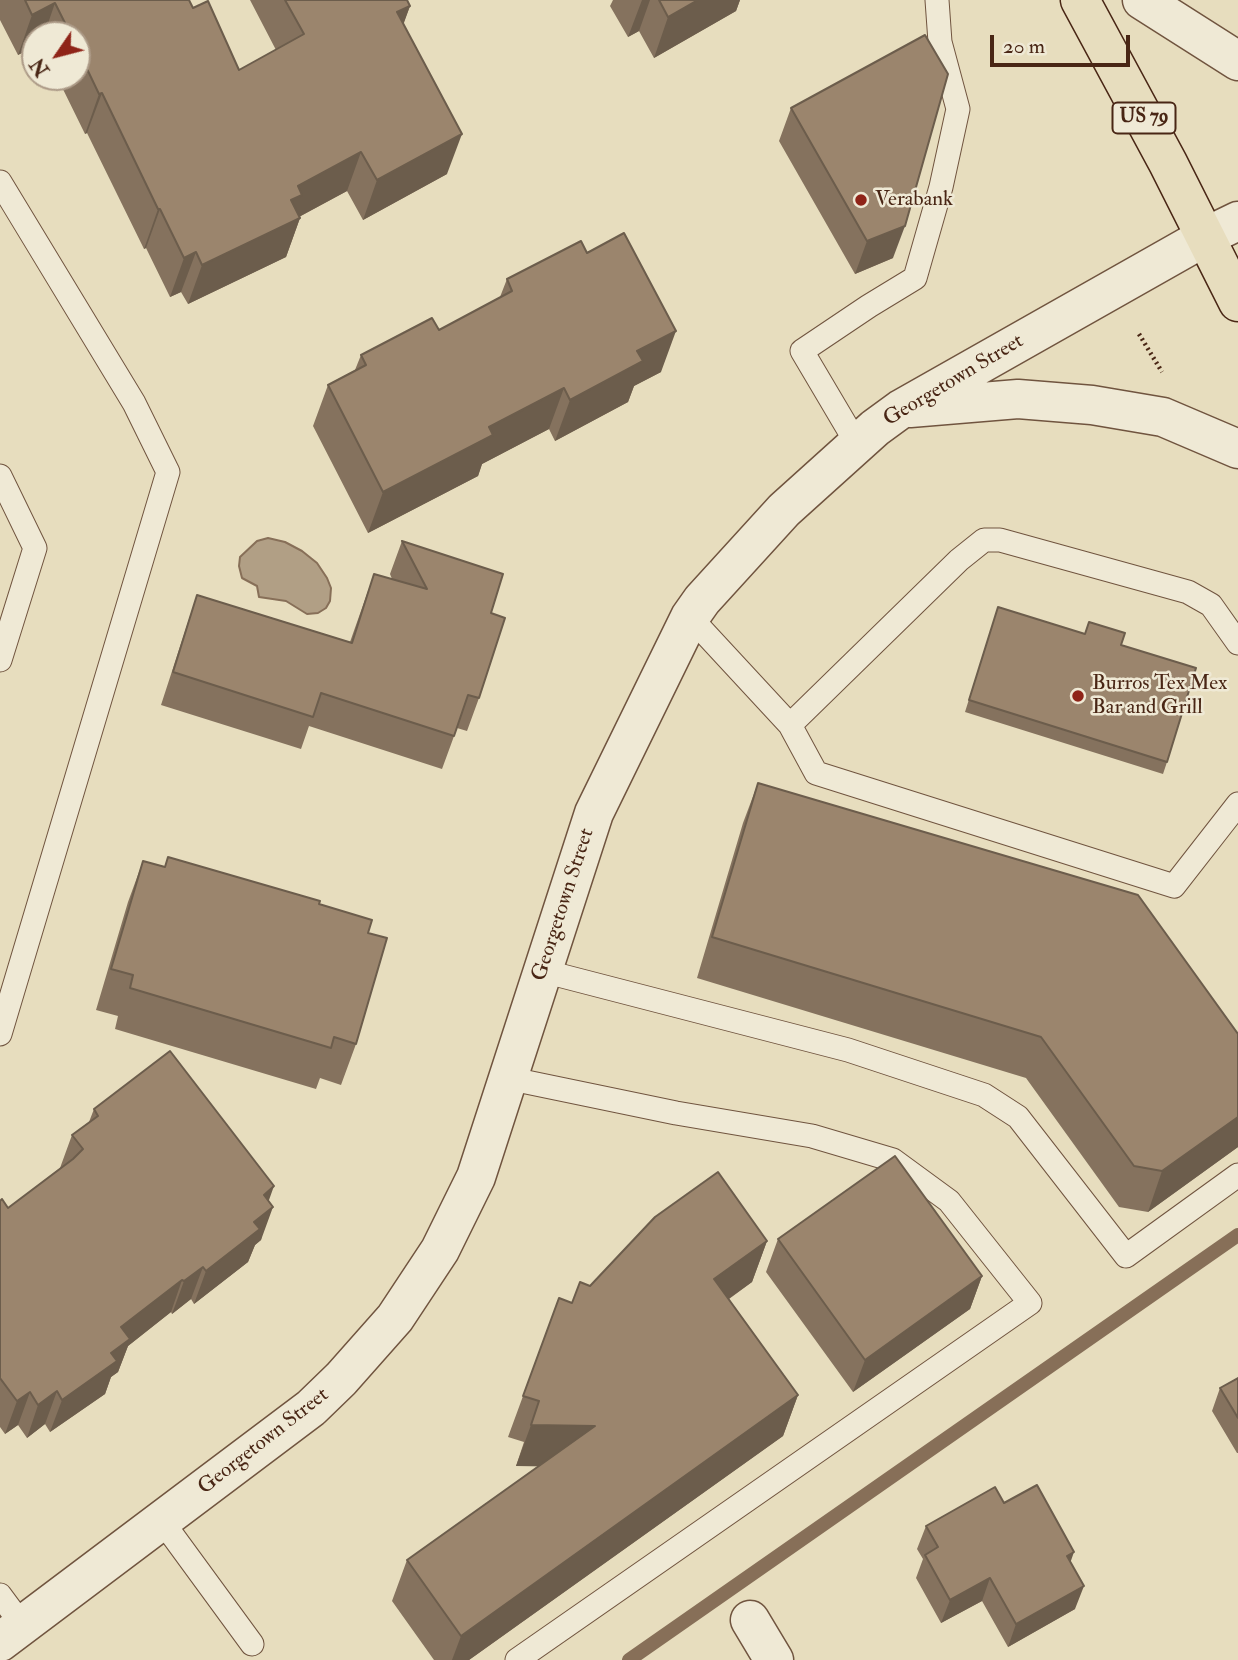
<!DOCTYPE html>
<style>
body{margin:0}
#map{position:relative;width:1238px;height:1660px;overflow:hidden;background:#e7ddbe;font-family:"IM FELL Double Pica",serif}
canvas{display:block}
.north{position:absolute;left:21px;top:21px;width:70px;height:70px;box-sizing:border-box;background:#efe9d5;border:2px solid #ad9b88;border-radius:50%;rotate:235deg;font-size:19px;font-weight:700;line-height:28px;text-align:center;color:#492615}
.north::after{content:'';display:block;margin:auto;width:24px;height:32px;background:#8f2418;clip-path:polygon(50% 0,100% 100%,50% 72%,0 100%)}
.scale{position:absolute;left:990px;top:35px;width:140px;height:32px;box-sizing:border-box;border:4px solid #492615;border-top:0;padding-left:9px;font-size:21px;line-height:24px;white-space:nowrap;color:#492615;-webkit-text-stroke:5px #efe9d5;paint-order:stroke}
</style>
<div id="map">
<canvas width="1238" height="1660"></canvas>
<div class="north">N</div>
<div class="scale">20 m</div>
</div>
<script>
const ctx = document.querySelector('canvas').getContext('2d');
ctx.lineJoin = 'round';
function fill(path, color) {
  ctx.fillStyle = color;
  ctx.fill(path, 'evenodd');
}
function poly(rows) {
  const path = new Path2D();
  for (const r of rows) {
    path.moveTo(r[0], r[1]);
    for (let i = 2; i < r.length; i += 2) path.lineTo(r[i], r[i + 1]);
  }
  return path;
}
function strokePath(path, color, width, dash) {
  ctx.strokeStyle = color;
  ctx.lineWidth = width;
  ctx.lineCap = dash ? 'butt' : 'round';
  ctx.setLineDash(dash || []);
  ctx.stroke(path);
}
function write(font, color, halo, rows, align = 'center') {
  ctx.font = font + ' "IM FELL Double Pica",serif';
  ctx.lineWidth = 5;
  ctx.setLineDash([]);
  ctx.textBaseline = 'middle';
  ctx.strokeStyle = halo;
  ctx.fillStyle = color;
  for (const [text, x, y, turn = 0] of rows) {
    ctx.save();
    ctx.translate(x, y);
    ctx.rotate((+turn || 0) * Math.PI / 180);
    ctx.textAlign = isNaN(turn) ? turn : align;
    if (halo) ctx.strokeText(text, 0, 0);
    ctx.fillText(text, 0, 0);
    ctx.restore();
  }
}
const water = poly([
 [268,538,285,542,302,551,317,563,327,578,331,588,330,601,326,608,318,613,307,614,286,601,259,597,257,586,242,578,239,566,240,557,257,541,268,538]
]);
const stream = poly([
 [629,1660,1238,1235]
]);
const path = poly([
 [1139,334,1162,372]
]);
const service = poly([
 [0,182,134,403,168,472,0,1034],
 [857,444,802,351,869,306,915,278,941,187,958,109,940,42,937,0],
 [0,476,35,548,0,660],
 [690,617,790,725,816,773,1174,886,1238,804],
 [790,725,959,560,984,540,1000,540,1188,592,1211,605,1238,643],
 [543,971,848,1050,984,1095,1018,1117,1126,1256,1238,1175],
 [507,1078,676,1113,812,1136,893,1160,949,1201,1030,1303,517,1660],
 [162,1521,252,1644],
 [0,1595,23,1626]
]);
const minor = poly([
 [910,408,1018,399,1092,405,1163,417,1238,449],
 [750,1620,774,1660],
 [0,1642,311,1408,341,1379,395,1318,440,1250,476,1177,594,813,690,617,702,600,784,510,875,428,901,409,1205,237]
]);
const tertiary = poly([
 [1142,0,1238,61],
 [1205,237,1238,221]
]);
const trunk = poly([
 [1080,0,1168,163,1238,302]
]);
const wall = poly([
 [0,0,189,0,193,8,239,70,276,50,250,0,407,0,410,6,403,24,447,174,363,220,347,191,299,217,300,218,286,257,188,304,181,292,170,297,146,248,144,249,87,133,85,134,57,77,77,77,77,35,35,35,35,46,18,55,0,20],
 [613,0,740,0,736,11,654,58,639,31,628,37,610,6],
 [791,108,893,258,855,274,779,141],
 [587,253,661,372,634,386,628,402,555,441,549,429,482,464,478,476,368,533,313,426,328,385,355,370,361,355,439,330,500,297,507,279],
 [402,541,491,613,479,698,467,731,457,728,442,769,309,726,301,749,161,705,186,628,197,595,350,642,374,574,392,579,390,574],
 [998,607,1121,645,1167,762,1163,774,965,712],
 [758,783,1238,1034,1238,1147,1148,1212,1119,1207,1026,1078,697,978,743,823],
 [143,861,164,867,319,904,368,933,356,1044,341,1085,320,1078,316,1089,115,1029,118,1016,96,1010,128,902],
 [94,1109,269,1201,261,1240,255,1245,248,1262,194,1304,191,1299,172,1314,171,1312,128,1346,118,1372,111,1377,105,1394,50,1432,45,1424,27,1438,18,1425,5,1434,0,1427,0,1201,8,1208,60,1168,72,1135,89,1122],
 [778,1239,982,1276,970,1309,853,1392,766,1272],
 [767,1241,752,1282,729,1299,798,1395,783,1436,469,1660,434,1660,392,1601,407,1560,539,1466,516,1466,524,1442,508,1437,559,1298,572,1303,590,1286],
 [1238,1378,1238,1453,1237,1453,1212,1411,1220,1388],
 [1004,1503,1070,1562,1075,1609,1008,1647,982,1601,941,1623,916,1578,923,1559,917,1549,926,1526]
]);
const shadedWall = poly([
 [642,0,650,0,639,31,628,37],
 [698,0,740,0,736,11,654,58,668,17],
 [55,3,44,35,35,35,35,46,18,55,32,15],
 [410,6,396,45,397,12],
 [102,93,87,133,85,134,99,94],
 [462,134,447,174,363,220,377,180],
 [361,152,347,191,293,220,300,218,286,257,188,304,202,265,298,186],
 [158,209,160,209,146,248,144,249],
 [905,226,893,258,855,274,867,241],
 [196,252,181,292,170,297,184,258],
 [676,331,661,372,634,386,628,402,555,441,570,400,637,351],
 [564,388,549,429,482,464,478,476,368,533,383,492,489,427],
 [1238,1117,1238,1147,1148,1212,1162,1171],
 [274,1186,264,1214,273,1207,261,1240,255,1245,248,1262,194,1304,206,1271,264,1195],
 [767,1241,752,1282,699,1320,714,1279],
 [203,1267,191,1299,172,1314,184,1281],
 [982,1276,970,1309,853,1392,865,1360],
 [182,1280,171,1312,128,1346,118,1372,111,1377,105,1394,50,1432,62,1400,121,1327],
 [57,1391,45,1424,27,1438,38,1405],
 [30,1392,18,1425,5,1434,17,1401],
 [798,1395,783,1436,469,1660,452,1660,461,1636],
 [531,1425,595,1426,580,1467,516,1466],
 [1074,1552,1066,1575,1067,1556],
 [990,1578,982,1601,941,1623,950,1600],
 [1084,1586,1075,1609,1008,1647,1016,1624]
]);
const building = poly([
 [25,0,189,0,193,8,208,1,239,70,304,34,285,0,407,0,410,6,397,12,462,134,377,180,361,152,298,186,302,195,291,200,300,218,202,265,196,252,184,258,160,209,158,209,102,93,99,94,77,48,77,35,71,35,55,3,32,15,25,0],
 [659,0,698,0,668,17,659,0],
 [925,35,948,74,905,226,867,241,791,108,925,35],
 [624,233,676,331,637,351,643,361,570,400,564,388,489,427,493,435,383,492,328,385,366,365,361,355,432,318,439,330,512,291,507,279,581,241,587,253,624,233],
 [402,541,503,574,491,613,505,618,479,698,468,695,454,736,321,693,313,717,173,672,197,595,352,643,374,574,427,589,402,541],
 [998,607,1085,634,1089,622,1125,633,1121,645,1196,668,1167,762,969,700,998,607],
 [758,783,1138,895,1238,1034,1238,1117,1162,1171,1134,1166,1041,1037,712,937,758,783],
 [168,857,320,901,319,904,372,920,368,933,387,938,356,1044,334,1037,331,1048,130,988,133,975,111,969,143,861,165,867,168,857],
 [170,1051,274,1186,264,1195,273,1207,254,1222,260,1229,206,1271,203,1267,184,1281,182,1280,121,1327,130,1339,111,1353,117,1361,62,1400,57,1391,38,1405,30,1392,17,1401,0,1378,0,1201,2,1199,8,1208,73,1159,83,1149,72,1135,98,1116,94,1109,170,1051],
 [895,1156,982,1276,865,1360,778,1239,895,1156],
 [718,1172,767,1241,714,1279,798,1395,461,1636,407,1560,595,1426,531,1425,539,1401,523,1396,559,1298,572,1303,580,1282,590,1286,655,1217,718,1172],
 [1238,1378,1238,1418,1220,1388,1238,1378],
 [1037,1485,1074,1552,1067,1556,1084,1586,1016,1624,990,1578,950,1600,925,1555,938,1547,926,1526,995,1487,1004,1503,1037,1485]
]);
const markers = [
 [861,200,7,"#8f2418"],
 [1078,696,7,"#8f2418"]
];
const shields = [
 [1144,118,63]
];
const shieldNames = [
 ["US 79",1144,118]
];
const poiNames = [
 ["Verabank",875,200],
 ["Burros Tex Mex",1092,684],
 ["Bar and Grill",1092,708]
];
const streetNames = [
 ["Georgetown Street",954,381,-31],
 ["Georgetown Street",564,905,-72],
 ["Georgetown Street",264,1442,-38]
];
fill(water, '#b19f85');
strokePath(water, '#876f58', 2);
strokePath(stream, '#876f58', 14);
strokePath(service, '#70543f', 25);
strokePath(minor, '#70543f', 41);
strokePath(tertiary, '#70543f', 41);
strokePath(trunk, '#492615', 41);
strokePath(path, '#492615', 4.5, [2, 3.5]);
strokePath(service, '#efe9d5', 23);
strokePath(minor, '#efe9d5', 38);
strokePath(tertiary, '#efe9d5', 38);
strokePath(trunk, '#e7ddbe', 38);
fill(wall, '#85725e');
fill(shadedWall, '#6c5d4c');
fill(building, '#9b856d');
strokePath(building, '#6c5d4c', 2);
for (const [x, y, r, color] of markers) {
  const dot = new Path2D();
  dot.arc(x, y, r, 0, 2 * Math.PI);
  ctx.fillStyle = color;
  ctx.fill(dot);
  strokePath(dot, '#efe9d5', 2.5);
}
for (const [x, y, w] of shields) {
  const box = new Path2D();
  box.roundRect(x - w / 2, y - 15.5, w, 31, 5);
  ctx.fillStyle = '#efe9d5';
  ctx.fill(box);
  strokePath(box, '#492615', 2);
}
write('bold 19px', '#492615', null, shieldNames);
write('21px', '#492615', '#efe9d5', poiNames, 'left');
write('21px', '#492615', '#efe9d5', streetNames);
</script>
